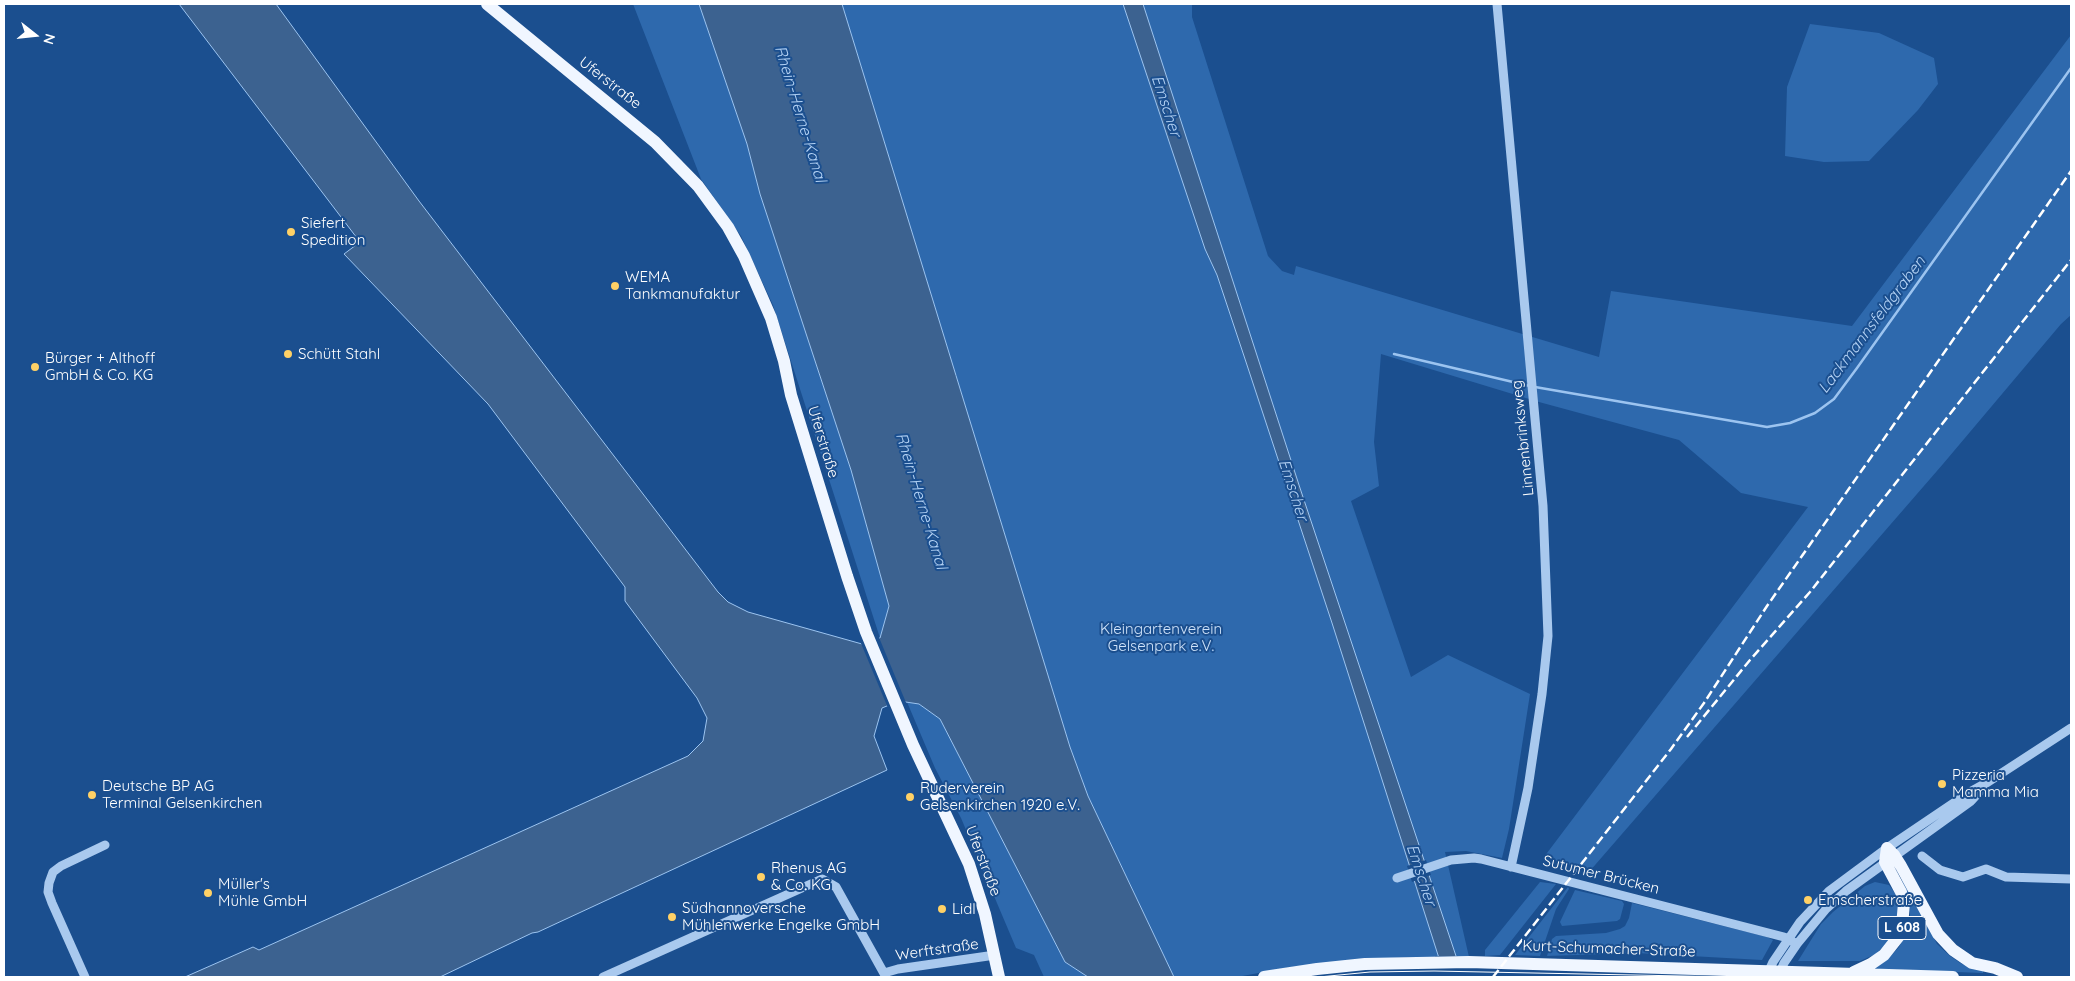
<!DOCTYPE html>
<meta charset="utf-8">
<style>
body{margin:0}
#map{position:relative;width:2075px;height:981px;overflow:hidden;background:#1b4f8f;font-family:Quicksand,sans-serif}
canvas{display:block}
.frame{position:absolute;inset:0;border:5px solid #fff;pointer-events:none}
.north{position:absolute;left:10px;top:10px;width:50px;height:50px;-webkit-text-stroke:4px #1b4f8f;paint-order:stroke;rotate:106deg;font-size:14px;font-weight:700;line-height:20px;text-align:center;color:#fff}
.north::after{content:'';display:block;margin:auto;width:18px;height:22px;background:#fff;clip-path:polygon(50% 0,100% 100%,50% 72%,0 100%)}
</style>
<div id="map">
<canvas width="2075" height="981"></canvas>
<div class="frame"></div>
<div class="north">N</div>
</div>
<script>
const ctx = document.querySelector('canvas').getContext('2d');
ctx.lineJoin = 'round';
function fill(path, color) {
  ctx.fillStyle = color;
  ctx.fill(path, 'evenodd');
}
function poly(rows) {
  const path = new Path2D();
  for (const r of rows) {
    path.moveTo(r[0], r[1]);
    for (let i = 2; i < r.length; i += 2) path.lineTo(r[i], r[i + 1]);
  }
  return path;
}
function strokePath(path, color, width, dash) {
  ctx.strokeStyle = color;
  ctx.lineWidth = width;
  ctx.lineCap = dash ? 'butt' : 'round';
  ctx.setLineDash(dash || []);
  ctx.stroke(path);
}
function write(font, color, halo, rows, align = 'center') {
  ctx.font = font + ' Quicksand,sans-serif';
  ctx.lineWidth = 4;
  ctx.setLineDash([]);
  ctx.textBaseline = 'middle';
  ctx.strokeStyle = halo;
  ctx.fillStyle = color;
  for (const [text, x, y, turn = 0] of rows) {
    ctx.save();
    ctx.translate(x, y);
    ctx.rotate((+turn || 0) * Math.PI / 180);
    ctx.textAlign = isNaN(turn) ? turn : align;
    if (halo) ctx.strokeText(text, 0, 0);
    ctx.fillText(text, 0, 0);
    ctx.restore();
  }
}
const green = poly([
 [633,4,699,4,747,144,760,194,851,470,889,606,880,638,773,305,741,236,701,179],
 [842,4,1192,4,1192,17,1268,256,1282,271,1294,275,1296,266,1599,357,1611,291,1852,326,2071,35,2071,315,2061,324,1943,464,1589,872,1544,857,1808,507,1741,493,1679,440,1539,402,1381,354,1374,442,1379,486,1351,501,1411,677,1448,655,1530,694,1509,829,1502,858,1466,851,1445,852,1469,957,1412,957,1353,960,1291,967,1237,977,1174,977,1088,796,1070,747],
 [1810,24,1879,33,1934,58,1938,84,1918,110,1869,161,1824,162,1785,156,1787,87],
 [907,702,919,704,940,719,1065,962,1088,977,1044,977,1034,955,1016,948,961,818,935,768],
 [1900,874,1937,944,1950,956,1962,964,1983,971,1983,973,1874,969,1874,966,1888,959,1899,947,1907,932,1910,918,1909,900],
 [1540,882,1556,884,1500,955,1485,956,1485,950],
 [1875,882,1889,885,1895,893,1898,908,1897,924,1888,942,1876,954,1860,961,1798,961,1821,924,1833,912,1865,886],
 [1568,887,1569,889,1556,909,1540,956,1515,955],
 [1575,890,1622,901,1624,904,1620,919,1617,921,1562,926,1560,922],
 [1632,903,1767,937,1773,940,1762,960,1637,953,1547,956,1552,939,1556,936,1606,933,1620,929,1625,926,1629,918]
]);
const water = poly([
 [179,4,276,4,419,201,718,592,728,602,748,612,862,644,880,638,889,606,851,470,760,194,747,144,699,4,842,4,1070,747,1088,796,1174,977,1088,977,1065,962,940,719,919,704,899,701,882,708,874,736,887,770,538,932,532,933,440,977,185,977,253,947,259,950,688,756,703,741,707,718,697,698,625,601,625,587,488,404,344,254,360,242,179,4],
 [1123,4,1143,4,1300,488,1463,977,1445,977,1332,623,1245,359,1217,275,1205,249,1123,4]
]);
const pier = poly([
 [878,635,907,705,900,704,888,708,860,641],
 [1426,860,1431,875,1412,882,1407,866],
 [1435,956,1458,956,1466,977,1442,977]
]);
const stream = poly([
 [1394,354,1530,386],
 [1535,387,1767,427,1790,423,1815,413,1834,399,1857,368,2071,68]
]);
const minor = poly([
 [1497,4,1543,506,1548,636,1542,694,1528,788,1511,867],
 [1922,856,1940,870,1963,877,1986,869,2006,877,2071,879],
 [1397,878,1451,860,1474,858,1481,859,1784,937,1797,944],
 [884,973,898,969,995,955],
 [1767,975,1773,962,1800,922,1829,891,1887,848,1970,792,1988,782,2071,728],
 [1779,975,1784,963,1797,944,1826,909,1846,891,1971,801,1983,788],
 [85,977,52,903,48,892,49,883,53,872,61,866,105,845],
 [603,977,822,879,836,887,886,977]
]);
const major = poly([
 [487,4,655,142,698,186,728,227,744,256,771,318,784,361,791,395,847,576,866,632,913,745,969,864,985,914,999,977],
 [1887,848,1894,855,1901,866,1938,934,1953,950,1972,963,1995,968,2017,977],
 [1854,972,1871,964,1884,955,1899,936,1902,926,1904,903,1901,892,1885,862,1887,848],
 [1264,977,1317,969,1365,964,1469,962,1953,977]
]);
const tram = poly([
 [1319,977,1370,972,1434,971,1733,977]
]);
const rail = poly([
 [1687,737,1750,660,1810,592,2071,260],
 [1493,977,1671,749,1704,703,1767,606,2071,171]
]);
const markers = [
 [291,232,5,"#ffd166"],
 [615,286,5,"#ffd166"],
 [288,354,5,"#ffd166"],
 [35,367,5,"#ffd166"],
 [1942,784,5,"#ffd166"],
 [92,795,5,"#ffd166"],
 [910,797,5,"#ffd166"],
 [761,877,5,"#ffd166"],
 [208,893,5,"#ffd166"],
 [1808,900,5,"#ffd166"],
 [942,909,5,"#ffd166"],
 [672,917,5,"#ffd166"]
];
const shields = [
 [1902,928,48]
];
const shieldNames = [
 ["L 608",1902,928]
];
const streetNames = [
 ["Uferstraße",610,83,38],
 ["Linnenbrinksweg",1523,438,-96],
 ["Uferstraße",823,442,73],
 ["Uferstraße",983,861,69],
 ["Sutumer Brücken",1601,875,14],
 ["Kurt-Schumacher-Straße",1609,949,2],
 ["Werftstraße",937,950,-8]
];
const poiNames = [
 ["Siefert",301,223],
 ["Spedition",301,240],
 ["WEMA",625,277],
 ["Tankmanufaktur",625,294],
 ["Schütt Stahl",298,354],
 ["Bürger + Althoff",45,358],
 ["GmbH & Co. KG",45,375],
 ["Pizzeria",1952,775],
 ["Mamma Mia",1952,792],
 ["Deutsche BP AG",102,786],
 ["Terminal Gelsenkirchen",102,803],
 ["Ruderverein",920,788],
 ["Gelsenkirchen 1920 e.V.",920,805],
 ["Rhenus AG",771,868],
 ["& Co. KG",771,885],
 ["Müller's",218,884],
 ["Mühle GmbH",218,901],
 ["Emscherstraße",1818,900],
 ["Südhannoversche",682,908],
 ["Mühlenwerke Engelke GmbH",682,925],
 ["Lidl",952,909]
];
const parkNames = [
 ["Kleingartenverein",1161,629],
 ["Gelsenpark e.V.",1161,646]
];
const waterNames = [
 ["Emscher",1166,106,72],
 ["Rhein-Herne-Kanal",800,114,73],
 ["Lackmannsfeldgraben",1872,325,-53],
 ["Emscher",1293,490,72],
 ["Rhein-Herne-Kanal",921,501,73],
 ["Emscher",1421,875,72]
];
fill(green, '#2e69ad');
fill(water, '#3c6290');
strokePath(water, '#9cc4f0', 1);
fill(pier, '#1b4f8f');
strokePath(stream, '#9cc4f0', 2.5);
strokePath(minor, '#a9c9ee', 9);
strokePath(major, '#f0f6ff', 12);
strokePath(tram, '#fff', 1);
strokePath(rail, '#fff', 2.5, [9, 4]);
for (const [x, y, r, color] of markers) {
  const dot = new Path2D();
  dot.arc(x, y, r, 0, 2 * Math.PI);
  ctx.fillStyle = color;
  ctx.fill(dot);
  strokePath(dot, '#1b4f8f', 2);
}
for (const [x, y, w] of shields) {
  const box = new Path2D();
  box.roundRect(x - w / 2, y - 11.5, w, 23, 4);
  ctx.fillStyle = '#1b4f8f';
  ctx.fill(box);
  strokePath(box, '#fff', 1);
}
write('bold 14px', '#fff', null, shieldNames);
write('15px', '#fff', '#1b4f8f', streetNames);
write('15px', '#fff', '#1b4f8f', poiNames, 'left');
write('15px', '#cfe3fa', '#1b4f8f', parkNames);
write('italic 16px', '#b5d3f5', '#1b4f8f', waterNames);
</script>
